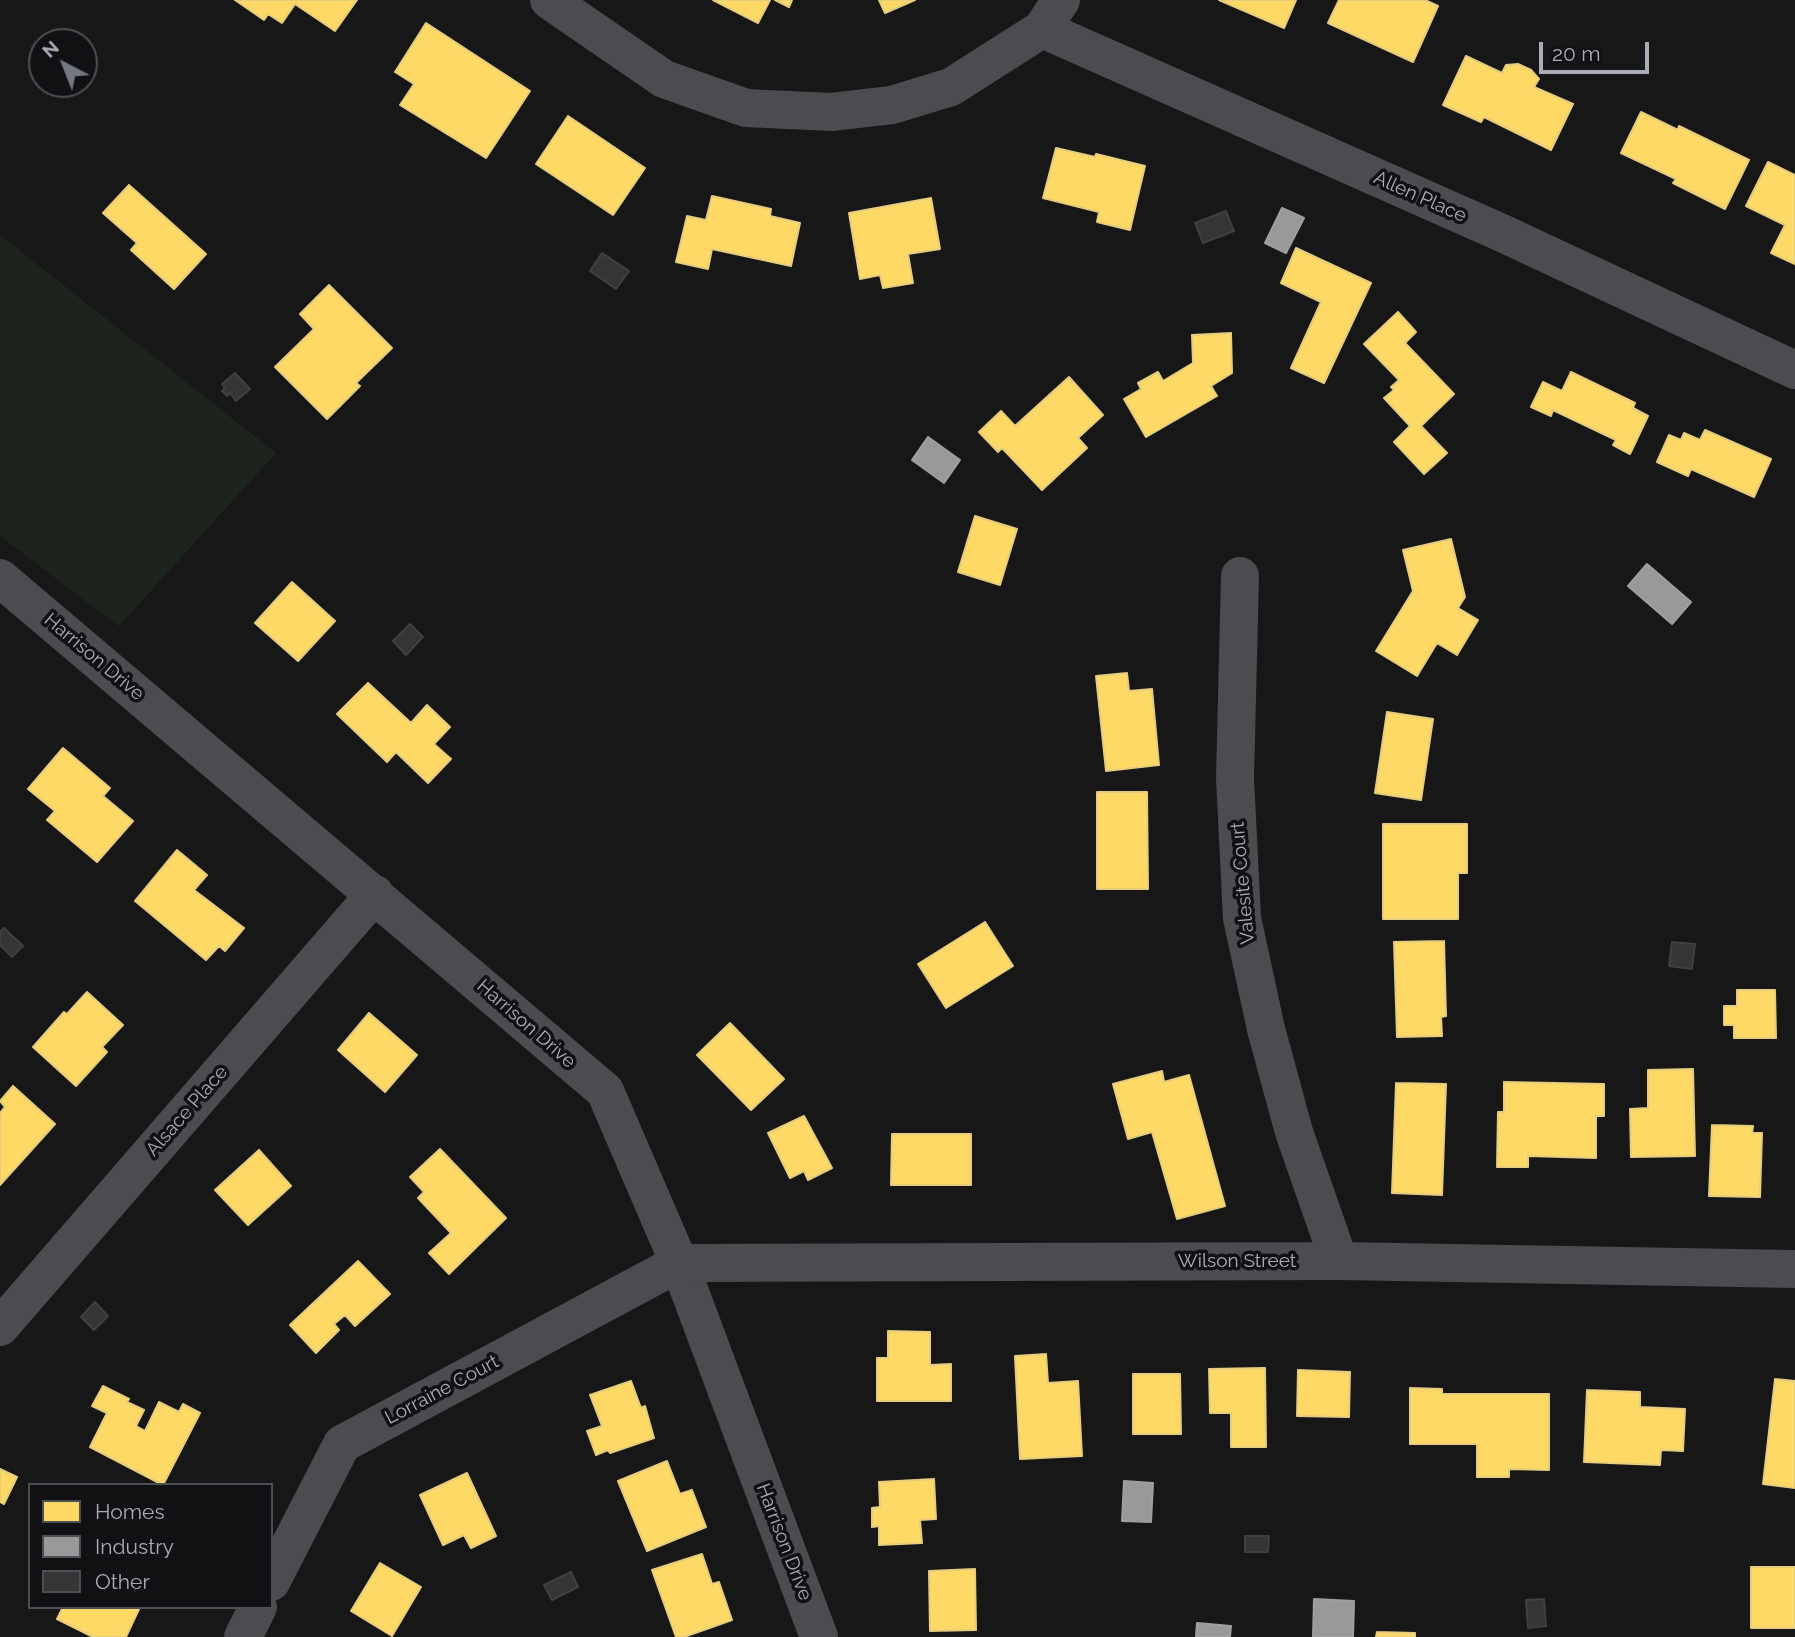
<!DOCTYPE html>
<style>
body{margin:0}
#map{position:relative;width:1795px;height:1637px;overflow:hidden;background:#171717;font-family:Raleway,sans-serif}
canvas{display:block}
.legend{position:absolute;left:28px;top:1483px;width:245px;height:126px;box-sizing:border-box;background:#111113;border:2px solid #4d4f55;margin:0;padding:9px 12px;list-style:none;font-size:21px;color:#a8adb8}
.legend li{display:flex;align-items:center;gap:14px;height:35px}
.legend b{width:35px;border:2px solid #4d4f55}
.north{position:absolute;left:28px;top:28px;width:70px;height:70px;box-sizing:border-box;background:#111113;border:2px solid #4d4f55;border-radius:50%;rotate:318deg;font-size:19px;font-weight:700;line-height:28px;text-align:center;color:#a8adb8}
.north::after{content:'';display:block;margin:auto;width:24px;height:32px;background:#757880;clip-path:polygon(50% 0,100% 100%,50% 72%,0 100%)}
.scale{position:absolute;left:1539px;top:42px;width:110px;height:32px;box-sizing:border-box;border:4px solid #a8adb8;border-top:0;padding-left:9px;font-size:21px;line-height:24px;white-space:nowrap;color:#a8adb8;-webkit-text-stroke:5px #111113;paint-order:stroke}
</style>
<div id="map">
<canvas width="1795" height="1637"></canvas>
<ul class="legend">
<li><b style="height:19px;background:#ffd966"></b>Homes</li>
<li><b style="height:19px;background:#999"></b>Industry</li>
<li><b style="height:19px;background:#353536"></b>Other</li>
</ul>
<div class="north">N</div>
<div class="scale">20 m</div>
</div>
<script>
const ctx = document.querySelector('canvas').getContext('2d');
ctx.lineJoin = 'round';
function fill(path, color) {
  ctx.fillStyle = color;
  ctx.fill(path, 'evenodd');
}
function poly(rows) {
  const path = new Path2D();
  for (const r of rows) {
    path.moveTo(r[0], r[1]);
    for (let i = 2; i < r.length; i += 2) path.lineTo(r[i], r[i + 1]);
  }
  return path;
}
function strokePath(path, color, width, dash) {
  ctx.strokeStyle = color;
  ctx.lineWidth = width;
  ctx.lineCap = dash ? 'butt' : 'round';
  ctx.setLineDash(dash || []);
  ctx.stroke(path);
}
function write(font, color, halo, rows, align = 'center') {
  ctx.font = font + ' Raleway,sans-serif';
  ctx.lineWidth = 7;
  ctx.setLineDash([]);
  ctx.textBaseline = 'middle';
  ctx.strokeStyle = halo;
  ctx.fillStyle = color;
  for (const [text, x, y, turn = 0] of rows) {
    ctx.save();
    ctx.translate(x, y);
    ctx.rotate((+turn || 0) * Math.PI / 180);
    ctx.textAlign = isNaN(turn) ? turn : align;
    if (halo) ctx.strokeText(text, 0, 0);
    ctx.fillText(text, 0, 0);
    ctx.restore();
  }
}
const green = poly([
 [0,235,276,453,119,626,0,536]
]);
const homes = poly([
 [235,0,357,0,335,31,295,4,282,23,268,14,264,20,235,0],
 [713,0,770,0,758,23,713,0],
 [775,0,792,0,789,7,775,0],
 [879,0,915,0,885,13,879,0],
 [1219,0,1296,0,1284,28,1219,0],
 [1339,0,1425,0,1438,6,1413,62,1328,23,1339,0],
 [426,23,530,91,486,158,400,105,414,84,395,72,426,23],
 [1466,56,1502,73,1506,65,1518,64,1531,70,1539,79,1534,87,1573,104,1551,150,1484,117,1481,122,1443,105,1466,56],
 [1641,112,1678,130,1679,126,1749,160,1725,209,1673,183,1676,179,1621,153,1641,112],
 [568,116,645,168,613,215,536,164,568,116],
 [1056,148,1095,157,1096,154,1145,166,1130,230,1097,222,1099,212,1043,198,1056,148],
 [1768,162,1795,175,1795,264,1771,253,1785,225,1746,206,1768,162],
 [129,185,206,254,174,289,131,250,137,243,103,213,129,185],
 [712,196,771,209,770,216,800,223,791,266,712,249,708,269,676,262,687,216,706,220,712,196],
 [931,198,940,249,908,254,913,283,883,288,880,275,860,279,849,213,931,198],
 [1296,248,1371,283,1324,383,1291,368,1321,302,1281,283,1296,248],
 [329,285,392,348,356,383,360,386,327,419,275,367,314,329,300,314,329,285],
 [1398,312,1416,332,1405,343,1454,394,1421,426,1447,453,1424,474,1394,442,1410,426,1384,398,1394,390,1391,387,1399,380,1364,344,1398,312],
 [1231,333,1232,373,1211,386,1217,396,1146,437,1124,399,1141,389,1138,383,1158,372,1163,381,1193,363,1192,335,1231,333],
 [1571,372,1635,403,1633,408,1648,416,1630,454,1613,445,1616,440,1553,410,1551,416,1531,407,1543,382,1562,391,1571,372],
 [1069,377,1103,415,1078,438,1087,448,1042,490,1002,448,998,452,979,432,1001,411,1015,426,1069,377],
 [1705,430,1771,459,1754,497,1691,469,1688,476,1657,462,1669,435,1681,440,1684,433,1700,440,1705,430],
 [975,516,1017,529,1000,585,958,572,975,516],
 [1451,539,1465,597,1458,608,1478,620,1457,655,1437,643,1417,676,1376,651,1413,591,1403,550,1451,539],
 [292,582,335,621,298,661,255,623,292,582],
 [1127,673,1129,691,1152,689,1159,765,1106,771,1096,676,1127,673],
 [368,683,411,723,427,705,450,727,434,744,451,759,428,783,396,752,387,762,337,714,368,683],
 [1387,712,1433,719,1421,800,1375,793,1387,712],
 [63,748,110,788,103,796,133,821,97,862,47,820,55,811,28,789,63,748],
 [1097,792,1147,792,1148,889,1097,889,1097,792],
 [1383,824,1467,824,1467,873,1458,873,1458,919,1383,919,1383,824],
 [177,850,207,875,194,890,244,928,225,951,219,946,206,960,135,901,177,850],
 [985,922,1013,966,946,1008,918,964,985,922],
 [1444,941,1446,1016,1441,1017,1442,1036,1397,1037,1394,942,1444,941],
 [1737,990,1775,990,1776,1038,1734,1038,1734,1025,1724,1025,1724,1006,1737,1006,1737,990],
 [87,992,123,1025,102,1047,107,1052,76,1086,33,1047,64,1012,67,1014,87,992],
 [369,1013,417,1055,385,1092,338,1050,369,1013],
 [730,1023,784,1079,751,1110,697,1055,730,1023],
 [1693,1069,1695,1156,1631,1157,1630,1109,1648,1108,1648,1070,1693,1069],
 [1162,1071,1164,1082,1189,1075,1225,1206,1177,1219,1152,1132,1128,1139,1113,1084,1162,1071],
 [1504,1082,1604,1084,1604,1116,1596,1116,1596,1158,1528,1156,1528,1167,1497,1167,1498,1112,1504,1112,1504,1082],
 [1396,1083,1446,1084,1442,1195,1392,1193,1396,1083],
 [13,1086,55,1124,0,1185,0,1113,5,1107,0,1101,13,1086],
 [804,1116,832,1168,808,1180,804,1171,790,1178,768,1133,804,1116],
 [1712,1125,1753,1126,1752,1133,1762,1133,1760,1197,1709,1196,1712,1125],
 [892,1134,971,1134,971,1185,891,1185,892,1134],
 [440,1149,506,1218,449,1274,429,1253,451,1233,418,1198,424,1192,410,1177,440,1149],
 [259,1150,291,1186,248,1225,215,1190,259,1150],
 [358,1261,390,1294,355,1326,345,1315,334,1324,339,1330,316,1353,290,1325,358,1261],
 [888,1331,930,1332,930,1365,951,1364,951,1401,877,1401,877,1358,888,1358,888,1331],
 [1046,1354,1048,1383,1078,1381,1082,1456,1020,1459,1015,1356,1046,1354],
 [1265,1368,1266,1447,1231,1447,1231,1413,1210,1413,1209,1369,1265,1368],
 [1298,1370,1350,1372,1349,1417,1297,1416,1298,1370],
 [1133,1374,1180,1374,1181,1434,1133,1434,1133,1374],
 [1775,1379,1795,1381,1795,1488,1763,1484,1775,1379],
 [631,1381,641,1408,645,1406,654,1438,610,1453,608,1450,596,1455,587,1431,602,1426,590,1395,631,1381],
 [103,1386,129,1399,127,1402,144,1410,136,1426,145,1431,159,1402,179,1412,183,1404,200,1413,163,1485,90,1447,107,1413,92,1406,103,1386],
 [1410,1388,1442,1389,1442,1394,1549,1394,1549,1470,1509,1469,1509,1477,1477,1477,1477,1444,1410,1444,1410,1388],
 [1587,1390,1640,1392,1640,1407,1685,1409,1683,1451,1661,1450,1660,1465,1584,1462,1587,1390],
 [667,1461,680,1494,692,1490,706,1527,647,1551,618,1481,667,1461],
 [0,1469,17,1477,4,1504,0,1502,0,1469],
 [467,1473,496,1536,471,1548,464,1535,443,1545,420,1495,467,1473],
 [934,1479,936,1519,920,1520,922,1543,879,1545,879,1526,872,1527,872,1508,880,1507,879,1482,934,1479],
 [702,1554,712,1584,719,1582,732,1620,684,1637,676,1637,652,1570,702,1554],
 [380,1563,421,1587,392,1636,351,1611,380,1563],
 [1751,1567,1795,1567,1795,1628,1751,1628,1751,1567],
 [975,1569,976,1630,930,1631,929,1571,975,1569],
 [63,1607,140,1607,126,1637,93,1637,57,1619,63,1607],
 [1377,1632,1415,1633,1415,1637,1376,1637,1377,1632]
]);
const industry = poly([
 [1282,208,1304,218,1286,253,1265,243,1282,208],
 [928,437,960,460,944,483,912,460,928,437],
 [1647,564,1691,602,1672,624,1628,586,1647,564],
 [1124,1481,1153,1483,1151,1522,1122,1521,1124,1481],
 [1314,1599,1354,1601,1353,1637,1313,1637,1314,1599],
 [1197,1623,1231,1626,1230,1637,1196,1637,1197,1623]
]);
const building = poly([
 [1226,211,1234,231,1203,243,1195,223,1226,211],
 [602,253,629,271,616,289,590,271,602,253],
 [235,373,250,389,236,401,230,393,227,396,222,391,225,388,222,384,235,373],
 [410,624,423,637,406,655,393,641,410,624],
 [4,928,23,946,12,957,0,945,0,932,4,928],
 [1672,942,1695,944,1692,969,1669,966,1672,942],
 [95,1302,108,1316,94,1330,81,1317,95,1302],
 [1245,1536,1269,1536,1268,1552,1245,1552,1245,1536],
 [571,1572,578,1587,552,1600,544,1585,571,1572],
 [1544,1599,1546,1626,1528,1628,1526,1600,1544,1599]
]);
const minor = poly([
 [549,0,664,79,746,108,831,112,892,105,951,87,1042,29,1061,0],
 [1042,29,1502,233,1795,370],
 [1240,576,1235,778,1242,918,1266,1029,1294,1132,1339,1261],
 [0,578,605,1091,679,1263,819,1637],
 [0,1327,375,894],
 [271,1582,342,1444,679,1263,1339,1261,1795,1269],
 [243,1637,258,1607]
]);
const streetNames = [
 ["Allen Place",1420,197,24],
 ["Harrison Drive",94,657,40],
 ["Valesite Court",1243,883,-95],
 ["Harrison Drive",526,1024,41],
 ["Alsace Place",187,1111,-49],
 ["Wilson Street",1237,1261],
 ["Lorraine Court",442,1390,-28],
 ["Harrison Drive",784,1542,69]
];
fill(green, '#1d241e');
fill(homes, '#ffd966');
strokePath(homes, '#e5cc7f', 2);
fill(industry, '#999');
strokePath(industry, '#9e9fa2', 2);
fill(building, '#353536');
strokePath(building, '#3f4043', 2);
strokePath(minor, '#4b4c50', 38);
write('19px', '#a8adb8', '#111113', streetNames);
</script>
